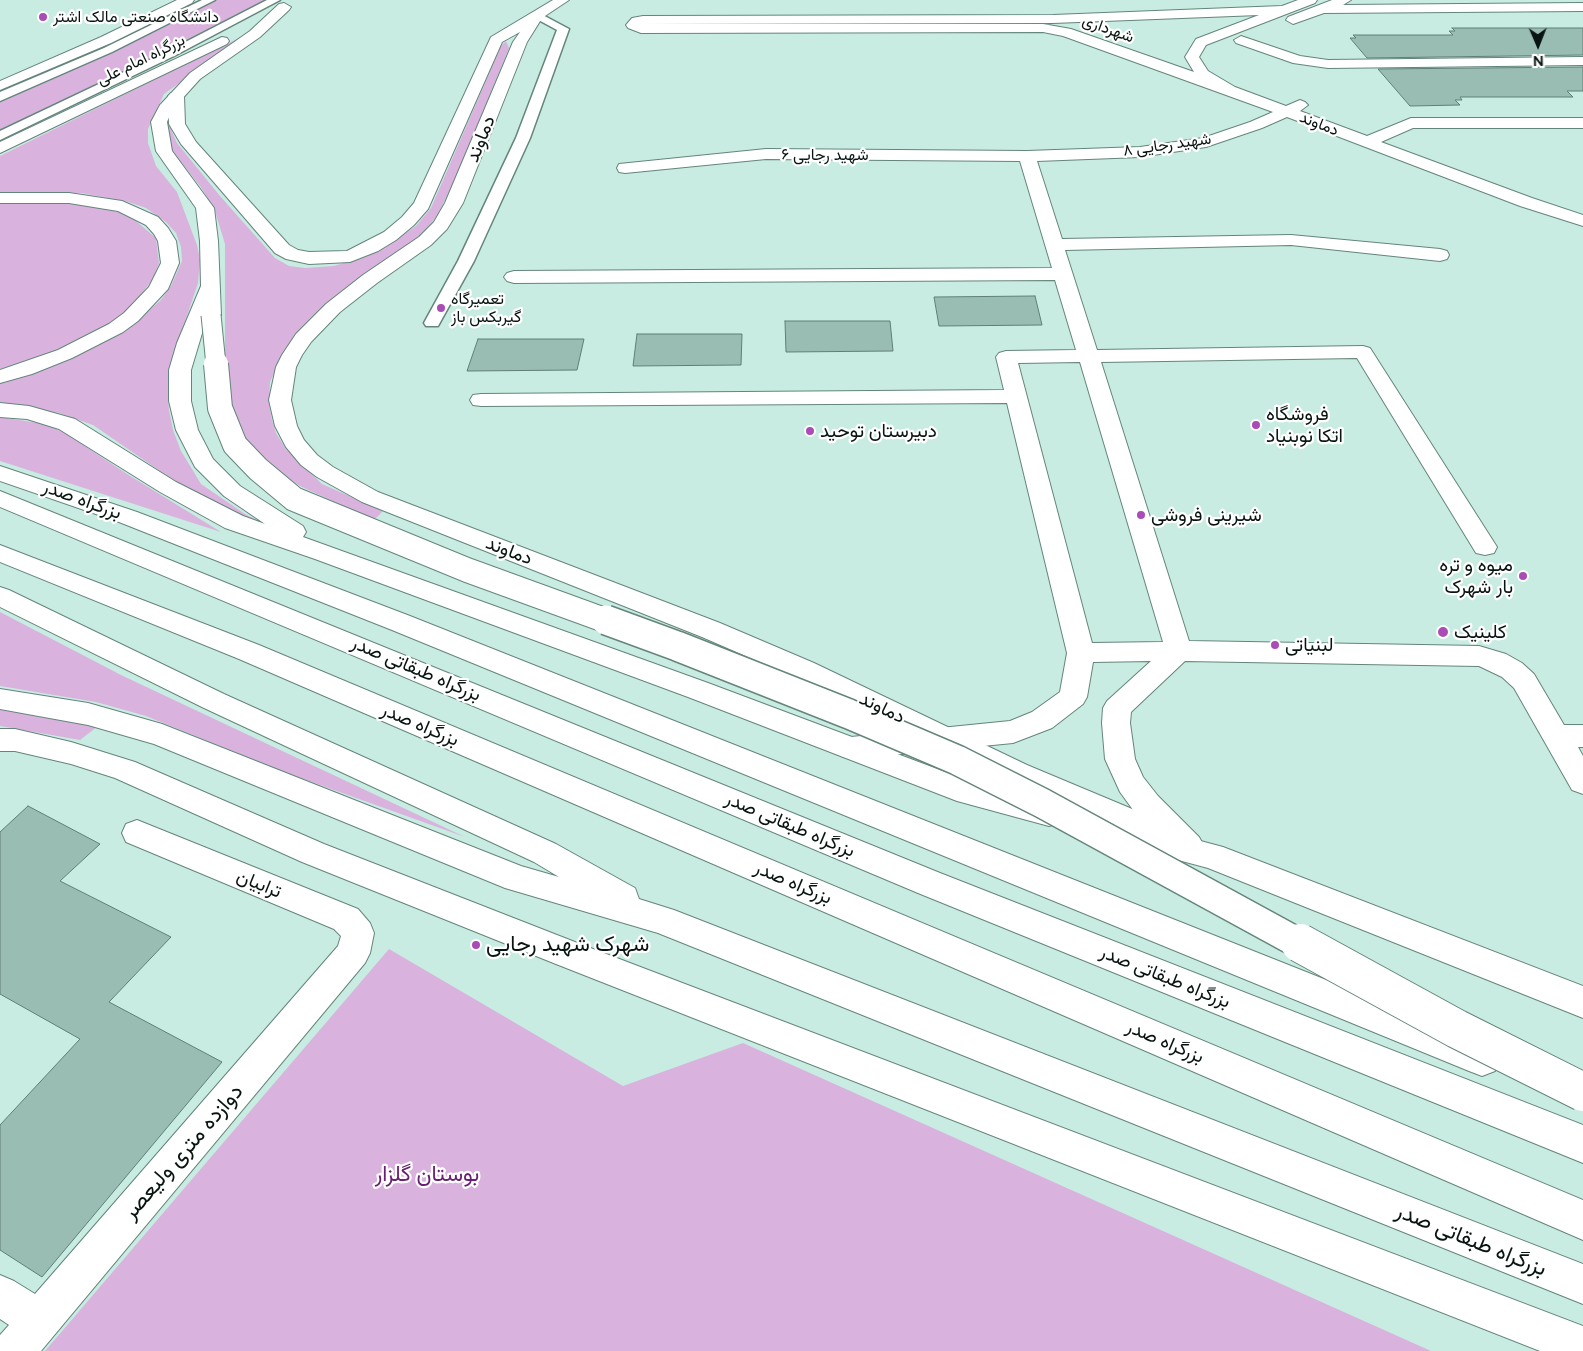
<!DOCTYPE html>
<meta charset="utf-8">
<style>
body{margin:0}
#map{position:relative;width:1583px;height:1351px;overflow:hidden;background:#c8ece1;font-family:Figtree,sans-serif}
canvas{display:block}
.north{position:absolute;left:1513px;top:20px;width:50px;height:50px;-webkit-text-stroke:4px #fff;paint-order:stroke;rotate:179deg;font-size:14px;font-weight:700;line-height:20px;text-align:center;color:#081411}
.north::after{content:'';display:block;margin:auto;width:18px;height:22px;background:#081411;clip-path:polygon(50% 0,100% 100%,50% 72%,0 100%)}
</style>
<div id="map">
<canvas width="1583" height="1351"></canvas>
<div class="north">N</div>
</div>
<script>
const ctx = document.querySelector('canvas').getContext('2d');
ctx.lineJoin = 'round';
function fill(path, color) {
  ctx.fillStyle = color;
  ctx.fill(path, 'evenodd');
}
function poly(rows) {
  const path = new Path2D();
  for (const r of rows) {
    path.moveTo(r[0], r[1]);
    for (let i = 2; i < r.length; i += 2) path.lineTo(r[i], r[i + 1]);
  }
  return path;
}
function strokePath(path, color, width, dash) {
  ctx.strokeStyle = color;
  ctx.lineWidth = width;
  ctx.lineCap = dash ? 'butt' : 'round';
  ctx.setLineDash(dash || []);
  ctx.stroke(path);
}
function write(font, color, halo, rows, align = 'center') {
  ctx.font = font + ' Figtree,Vazirmatn,sans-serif';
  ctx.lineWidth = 4.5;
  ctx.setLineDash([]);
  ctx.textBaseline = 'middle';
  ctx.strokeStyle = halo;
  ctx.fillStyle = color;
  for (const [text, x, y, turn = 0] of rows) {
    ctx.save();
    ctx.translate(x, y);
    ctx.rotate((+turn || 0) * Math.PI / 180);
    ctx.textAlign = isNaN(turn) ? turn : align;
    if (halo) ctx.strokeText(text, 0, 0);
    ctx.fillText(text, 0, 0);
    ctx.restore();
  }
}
const green = poly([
 [216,0,269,0,199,37,0,133,0,99,148,34],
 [249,33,164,94,148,129,148,143,156,166,177,192,197,245,200,260,198,283,173,358,168,398,169,410,173,430,181,451,201,484,245,514,290,537,226,508,176,482,93,425,59,413,0,402,0,382,55,365,84,352,138,319,160,301,171,286,182,261,181,247,176,233,166,222,146,208,125,201,81,193,42,192,0,194,0,156],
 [506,41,509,48,459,171,438,214,424,233,402,251,341,293,313,316,284,351,270,382,269,404,272,420,276,433,286,449,322,484,383,511,374,520,302,487,285,477,245,439,231,410,225,357,225,244,214,208,200,186,170,148,167,131,167,117,170,106,172,132,177,143,220,196,275,258,289,266,305,268,334,266,366,256,384,247,416,226,431,208,501,46],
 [34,201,82,204,115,210,136,221,156,238,159,263,153,279,129,310,104,328,79,341,32,360,0,369,0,203],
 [0,417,45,424,65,433,127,474,221,532,0,461],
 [0,612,123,676,465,837,292,775,146,716,96,702,0,686],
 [0,707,98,726,80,740,0,726],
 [389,949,623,1086,743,1043,1431,1351,45,1351]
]);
const building = poly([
 [1452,28,1583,28,1583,55,1367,58,1350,38,1356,38,1353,35,1453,35,1449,31,1455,31,1452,28],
 [1583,67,1583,91,1567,91,1573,97,1460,97,1462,100,1455,100,1460,105,1410,106,1378,69,1583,67],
 [1035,296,1042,325,939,326,934,297,1035,296],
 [785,321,890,321,893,351,786,352,785,321],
 [637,334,742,334,741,365,633,366,637,334],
 [478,339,584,339,577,370,467,371,478,339],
 [28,806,100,844,60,881,171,937,109,1002,222,1062,42,1277,0,1250,0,1125,80,1039,0,994,0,832,28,806]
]);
const service = poly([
 [202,0,215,0,112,52,0,101,0,92,104,48,202,0],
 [267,0,280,0,174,56,0,140,0,131,166,52,267,0],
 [537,12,569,29,530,138,474,261,438,326,426,326,424,323,458,261,516,138,557,30,533,17,531,15,533,13,537,12]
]);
const minor = poly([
 [1298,0,1317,0,1315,3,1206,45,1199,57,1208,71,1235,87,1286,106,1300,100,1305,102,1308,105,1300,111,1367,136,1411,118,1583,118,1583,128,1413,128,1381,142,1532,198,1583,215,1583,226,1520,206,1287,117,1262,128,1206,147,1140,157,1037,161,1062,239,1291,235,1440,249,1447,251,1449,255,1447,259,1440,261,1291,245,1065,250,1097,350,1363,346,1370,348,1497,547,1494,553,1485,555,1476,553,1357,358,1101,362,1189,641,1479,646,1506,654,1522,663,1534,674,1564,725,1583,725,1583,747,1578,747,1583,756,1583,794,1572,790,1514,688,1502,677,1479,666,1185,661,1131,712,1130,723,1135,759,1143,777,1158,796,1199,837,1204,846,1199,855,1188,859,1177,855,1136,814,1120,792,1105,759,1102,723,1103,708,1107,701,1151,661,1093,662,1087,697,1083,704,1052,728,1013,743,851,759,841,756,836,748,841,740,851,737,1010,721,1032,712,1060,692,1067,653,1007,403,481,406,473,405,470,400,473,395,481,394,1004,390,996,357,999,353,1006,351,1076,350,1055,280,514,283,507,281,504,277,507,273,514,271,1052,268,1020,161,766,159,625,173,619,172,617,168,619,164,766,149,1027,151,1140,147,1203,138,1250,122,1273,112,1063,36,1043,32,641,33,628,28,626,25,632,18,643,16,1053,15,1282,6,1298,0],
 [1259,15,1196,39,1185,57,1194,72,1071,29,1043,24,642,24,1053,23,1259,15],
 [1080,362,1163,642,1092,643,1018,363,1080,362],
 [1332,0,1351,0,1343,5,1583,3,1583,11,1324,13,1293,24,1286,20,1288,17,1332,0],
 [1241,36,1300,56,1328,60,1583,57,1583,65,1328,68,1293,63,1236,43,1234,40,1241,36],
 [137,820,358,909,370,923,374,933,370,953,365,963,41,1351,0,1351,0,1335,9,1325,0,1319,0,1275,14,1281,35,1294,338,946,341,936,334,929,126,842,122,833,126,824,137,820]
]);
const secondary = poly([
 [553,0,569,0,542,18,527,42,463,203,447,229,431,245,377,283,340,312,311,342,302,355,296,367,291,400,297,426,304,440,317,455,333,467,378,492,720,623,814,663,1027,765,1180,829,1184,838,1180,847,1169,851,1158,847,1007,781,794,677,702,637,362,502,317,477,301,465,286,447,275,426,269,400,276,367,282,355,296,334,326,304,363,275,419,237,434,222,445,203,513,42,520,32,502,42,428,209,414,225,396,240,378,251,350,262,309,264,286,259,275,253,181,144,169,124,168,96,171,93,181,93,184,96,185,124,196,142,289,245,298,250,309,252,347,251,384,232,402,217,414,203,491,37,553,0]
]);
const trunk = poly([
 [177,0,194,0,192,3,111,43,0,90,0,81,101,37,177,0],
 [284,3,291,7,289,10,260,37,200,79,172,110,167,122,172,151,214,208,218,241,221,315,218,319,206,320,191,370,191,401,198,430,213,459,240,486,303,526,306,532,303,537,708,683,972,782,1060,805,1064,814,1060,823,1049,826,957,801,688,697,315,559,225,528,160,492,59,429,27,419,0,417,0,403,29,406,75,419,176,482,243,516,265,524,224,496,195,467,176,430,169,401,169,370,177,343,201,286,200,241,196,208,156,151,151,122,160,105,190,73,250,31,279,4,284,3],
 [222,37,227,38,229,41,227,44,0,153,0,142,222,37],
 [0,193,69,193,122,201,158,217,168,228,176,241,179,263,168,289,138,321,123,332,72,358,32,374,0,383,0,370,58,350,109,324,124,313,149,287,161,263,158,241,154,234,146,225,118,211,69,203,0,203,0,193],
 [0,466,137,512,410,616,1495,1047,1500,1059,1495,1071,1482,1076,1469,1071,392,630,119,522,0,481,0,466],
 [0,491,940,873,1583,1125,1583,1163,918,893,0,507,0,491],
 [0,545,259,645,1583,1200,1583,1240,239,659,0,562,0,545],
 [0,587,9,590,224,694,556,844,635,888,639,899,674,910,1583,1264,1583,1304,658,933,505,888,154,744,88,725,0,709,0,689,88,703,162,724,521,866,559,877,534,862,204,708,0,607,0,587],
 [0,729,15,729,71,742,135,762,324,844,580,944,1583,1326,1583,1351,1540,1351,556,964,302,862,115,778,71,764,15,751,0,751,0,729],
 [1096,813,1223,847,1583,986,1583,1018,1208,868,1085,835,1081,826,1085,817,1096,813]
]);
const trunkBridgeFar3 = poly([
 [211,315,216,365]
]);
const trunkBridgeFar2 = poly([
 [216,364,220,408,235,445,258,469,294,499,467,570,610,622]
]);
const trunkBridgeFar1 = poly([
 [606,620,677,646,849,714,957,760,1042,803,1302,945]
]);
const trunkBridge = poly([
 [1300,943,1457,1029,1583,1092]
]);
const markers = [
 [43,17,5,"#a94cb6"],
 [441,308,5,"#a94cb6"],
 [1256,425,5,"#a94cb6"],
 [810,431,5,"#a94cb6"],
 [1141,515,5,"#a94cb6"],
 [1523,576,5,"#a94cb6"],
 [1443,632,6,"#a94cb6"],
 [1275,645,5,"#a94cb6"],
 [476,945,5,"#a94cb6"]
];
const farPoinames = [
 ["دانشگاه صنعتی مالک اشتر",53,17],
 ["تعمیرگاه",451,299],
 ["گیربکس باز",451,317]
];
const farStreetnames = [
 ["شهرداری",1108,29,20],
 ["بزرگراه امام علی",141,60,-26],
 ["دماوند",1319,124,21],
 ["شهید رجایی ۸",1167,145,-8],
 ["شهید رجایی ۶",825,155]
];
const streetNames = [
 ["دماوند",481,139,-68],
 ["بزرگراه صدر",82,500,20],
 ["دماوند",509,551,21],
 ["بزرگراه طبقاتی صدر",416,669,23],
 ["دماوند",882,708,26],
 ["بزرگراه صدر",420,725,23],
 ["بزرگراه طبقاتی صدر",790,825,23],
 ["بزرگراه صدر",793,883,23],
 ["ترابیان",259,884,22],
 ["بزرگراه طبقاتی صدر",1165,977,22],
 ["بزرگراه صدر",1165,1042,23]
];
const poiNames = [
 ["فروشگاه",1266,414],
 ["اتکا نوبنیاد",1266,436],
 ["دبیرستان توحید",820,431],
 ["شیرینی فروشی",1151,515],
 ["میوه و تره",1513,565,"right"],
 ["بار شهرک",1513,587,"right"],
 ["کلینیک",1454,632],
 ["لبنیاتی",1285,645]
];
const nearPoinames = [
 ["شهرک شهید رجایی",486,945]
];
const nearStreetnames = [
 ["دوازده متری ولیعصر",183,1152,-49],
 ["بزرگراه طبقاتی صدر",1471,1240,22]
];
const nearParknames = [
 ["بوستان گلزار",427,1175]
];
fill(green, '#d9b3de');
fill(building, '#9abdb3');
strokePath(building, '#5f7f76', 1);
strokePath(service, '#64857b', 3);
strokePath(minor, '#64857b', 2);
strokePath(secondary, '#64857b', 2);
strokePath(trunk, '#64857b', 2);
fill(service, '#fff');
fill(minor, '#fff');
fill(secondary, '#fff');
fill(trunk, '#fff');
strokePath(trunkBridgeFar3, '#64857b', 21, []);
strokePath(trunkBridgeFar2, '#64857b', 26, []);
strokePath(trunkBridgeFar1, '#64857b', 32, []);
strokePath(trunkBridge, '#64857b', 40, []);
strokePath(trunkBridgeFar3, '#fff', 19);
strokePath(trunkBridgeFar2, '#fff', 24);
strokePath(trunkBridgeFar1, '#fff', 29);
strokePath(trunkBridge, '#fff', 38);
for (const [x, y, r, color] of markers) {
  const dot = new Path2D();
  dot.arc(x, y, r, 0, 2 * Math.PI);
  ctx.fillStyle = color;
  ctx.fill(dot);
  strokePath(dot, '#fff', 2);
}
write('16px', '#081411', '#fff', farPoinames, 'left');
write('16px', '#081411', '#fff', farStreetnames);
write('19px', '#081411', '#fff', streetNames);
write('19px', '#081411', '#fff', poiNames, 'left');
write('22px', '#081411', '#fff', nearPoinames, 'left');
write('22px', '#081411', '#fff', nearStreetnames);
write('22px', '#692074', '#fff', nearParknames);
</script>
